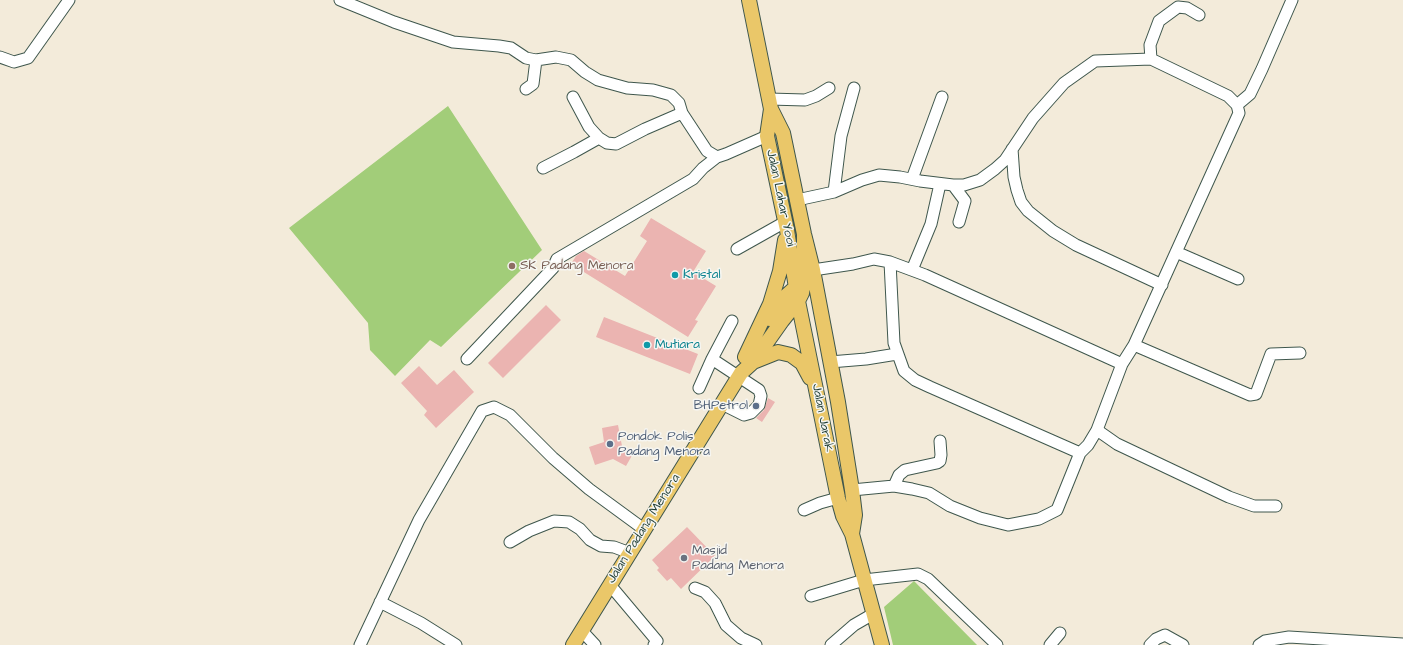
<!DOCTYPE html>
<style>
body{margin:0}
canvas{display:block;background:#f3ebda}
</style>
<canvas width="1403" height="645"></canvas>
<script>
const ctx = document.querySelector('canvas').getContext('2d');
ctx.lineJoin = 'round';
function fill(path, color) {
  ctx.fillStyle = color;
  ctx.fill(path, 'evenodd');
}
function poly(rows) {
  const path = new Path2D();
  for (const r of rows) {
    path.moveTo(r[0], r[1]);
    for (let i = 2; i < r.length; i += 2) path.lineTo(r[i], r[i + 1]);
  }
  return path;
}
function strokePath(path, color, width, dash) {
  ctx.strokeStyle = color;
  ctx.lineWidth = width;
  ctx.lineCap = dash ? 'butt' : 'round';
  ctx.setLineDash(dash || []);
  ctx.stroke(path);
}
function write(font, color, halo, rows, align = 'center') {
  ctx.font = font + ' "Architects Daughter",sans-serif';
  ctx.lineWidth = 3;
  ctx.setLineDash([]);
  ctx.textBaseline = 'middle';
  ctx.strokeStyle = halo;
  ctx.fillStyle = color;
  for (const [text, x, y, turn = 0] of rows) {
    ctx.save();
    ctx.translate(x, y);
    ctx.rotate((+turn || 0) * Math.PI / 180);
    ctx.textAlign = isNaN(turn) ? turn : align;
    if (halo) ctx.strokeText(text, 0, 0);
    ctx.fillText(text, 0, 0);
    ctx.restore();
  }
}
const green = poly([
 [448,106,542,250,441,347,430,340,395,376,370,350,368,323,289,228],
 [914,581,977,645,893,645,884,607]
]);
const building = poly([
 [651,218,706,251,693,272,716,286,695,320,698,321,688,337,571,264,576,256,584,251,625,276,647,241,640,236],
 [546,305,561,320,503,378,488,363],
 [604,317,698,354,690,374,596,337],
 [419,366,437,385,454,370,474,392,436,428,424,415,427,411,401,383],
 [768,398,775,402,762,422,756,418,764,410],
 [618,425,622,446,634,452,626,466,613,459,595,465,589,447,604,442,602,428],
 [687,527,715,556,681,589,671,578,667,581,657,570,659,568,652,560]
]);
const minor = poly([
 [340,0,394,22,453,42,499,46,511,48,526,58,536,60,556,57,571,60,585,72,598,80,627,88,653,90,671,95,679,103,682,113,707,151,717,157],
 [0,57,14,62,28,58,69,0],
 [1151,59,1150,45,1159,21,1178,7,1187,8,1199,15],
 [526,89,533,84,536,60],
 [573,97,589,127,599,138],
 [769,99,805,100,816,96,829,88],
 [1237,105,1250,94,1262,69,1292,0],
 [1012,149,1014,177,1017,190,1021,202,1028,211,1053,231,1076,245,1162,285],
 [543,168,574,152,599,138,607,143,616,144,645,129,682,113],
 [912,179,942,97],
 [953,185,965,201,959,222],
 [834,192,841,136,854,88],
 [797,200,834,192,862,180,879,175,900,177,920,181,953,185,964,185,980,180,995,169,1005,160,1033,118,1064,83,1095,61,1151,59,1228,96,1237,105,1239,113,1134,345,1122,364,1097,430,1088,445,1080,453,930,387,915,380,904,371,894,343,890,262],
 [737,249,785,222],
 [1176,252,1238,279],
 [813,270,853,264,874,259,890,262,925,275,1122,364],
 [912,270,931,224,940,184],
 [1134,345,1250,395,1256,394,1271,354,1300,353],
 [467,359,553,268,557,259,693,179,703,168,717,157,726,154,767,136],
 [830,362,866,359,897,354],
 [699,388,712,359],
 [722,404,744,415,751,413,759,405,761,396,759,390,712,359,732,321],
 [1097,430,1117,444,1229,497,1254,506,1276,506],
 [894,486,912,489,929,493,950,506,980,518,1008,525,1039,519,1057,510,1080,453],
 [852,490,894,486,899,475,905,470,937,463,940,461,941,455,940,441],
 [804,510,820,503,838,498],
 [510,542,529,531,554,521,569,522,580,529,590,540,601,546,614,547,630,553],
 [610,585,657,641,654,645],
 [695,588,705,592,715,603,726,625,741,638,756,645],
 [811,596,864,580,918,574,928,579,997,645],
 [380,602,421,623,456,645],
 [582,631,595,645],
 [360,645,419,520,482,411,494,407,510,415,553,458,589,489,645,530],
 [831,645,854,625,873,614],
 [1050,645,1060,633],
 [1150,645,1156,639,1165,635,1183,645],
 [1259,645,1265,641,1289,637,1403,644]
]);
const major = poly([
 [749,0,771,109,767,136,787,230,798,301,838,498,843,516,852,534,882,645],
 [771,109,783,133,804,234,813,270,838,402,852,490,855,515,852,534],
 [770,319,786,296,797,286],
 [745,357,770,304,780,271,785,240],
 [753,362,778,352,791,355,802,363,810,378],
 [573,645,741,373,753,362,782,321,798,301,802,293,804,281,804,234]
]);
const markers = [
 [512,266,4,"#8d6e63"],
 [675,275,4,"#0f9aa8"],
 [647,345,4,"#0f9aa8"],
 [756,406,4,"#5c6f8a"],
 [610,444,4,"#5c6f8a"],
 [684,558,4,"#6b7280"]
];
const streetNames = [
 ["Jalan Lahar Yooi",780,198,78],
 ["Jalan Jarak",822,418,79],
 ["Jalan Padang Menora",644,529,-58]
];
const educationNames = [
 ["SK Padang Menora",520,266]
];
const cultureNames = [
 ["Kristal",683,275],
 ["Mutiara",655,345]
];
const serviceNames = [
 ["BHPetrol",748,406],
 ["Pondok Polis",618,437,"left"],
 ["Padang Menora",618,452,"left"]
];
const worshipNames = [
 ["Masjid",692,551],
 ["Padang Menora",692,566]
];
fill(green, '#a2cd79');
fill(building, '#ebb4b1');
strokePath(minor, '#3f574d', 13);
strokePath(major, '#3f574d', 16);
strokePath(minor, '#fff', 11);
strokePath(major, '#eac769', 14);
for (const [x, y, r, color] of markers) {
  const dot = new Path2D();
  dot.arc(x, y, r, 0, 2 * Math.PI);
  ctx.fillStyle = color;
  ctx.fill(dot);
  strokePath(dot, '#f6f6f2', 1.5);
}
write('13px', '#1f3d34', '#f6f6f2', streetNames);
write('13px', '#785e54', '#f6f6f2', educationNames, 'left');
write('13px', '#0d838f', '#f6f6f2', cultureNames, 'left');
write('13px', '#4e5e75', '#f6f6f2', serviceNames, 'right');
write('13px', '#5b616d', '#f6f6f2', worshipNames, 'left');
</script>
